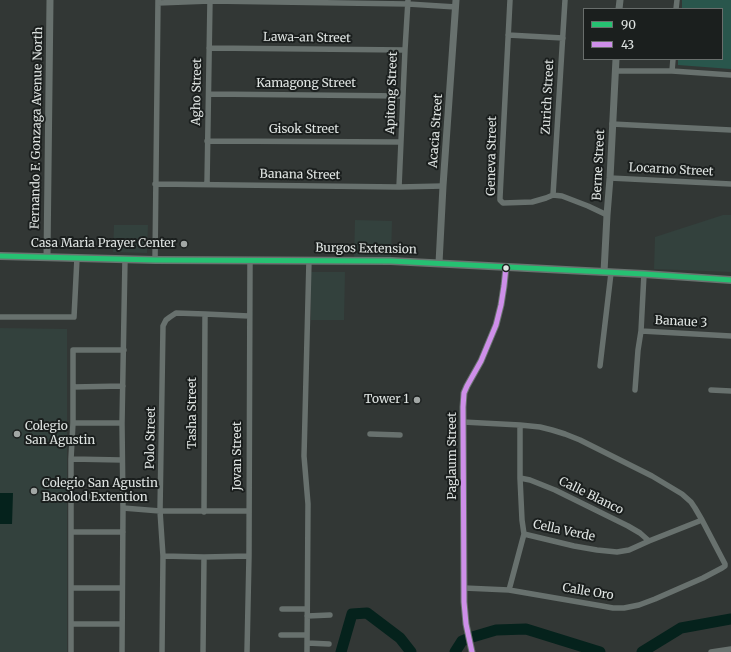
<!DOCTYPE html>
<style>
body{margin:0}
#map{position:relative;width:731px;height:652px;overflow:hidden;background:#323735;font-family:Merriweather,serif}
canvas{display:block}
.legend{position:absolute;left:583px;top:8px;width:140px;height:52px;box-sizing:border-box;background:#1b1f1e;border:1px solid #696e6c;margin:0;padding:5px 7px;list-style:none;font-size:12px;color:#dfe4e2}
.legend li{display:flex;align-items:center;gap:8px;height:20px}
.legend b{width:20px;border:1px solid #696e6c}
</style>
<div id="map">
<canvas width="731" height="652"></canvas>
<ul class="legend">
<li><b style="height:5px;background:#26c172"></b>90</li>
<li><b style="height:5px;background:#ce8fe9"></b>43</li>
</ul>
</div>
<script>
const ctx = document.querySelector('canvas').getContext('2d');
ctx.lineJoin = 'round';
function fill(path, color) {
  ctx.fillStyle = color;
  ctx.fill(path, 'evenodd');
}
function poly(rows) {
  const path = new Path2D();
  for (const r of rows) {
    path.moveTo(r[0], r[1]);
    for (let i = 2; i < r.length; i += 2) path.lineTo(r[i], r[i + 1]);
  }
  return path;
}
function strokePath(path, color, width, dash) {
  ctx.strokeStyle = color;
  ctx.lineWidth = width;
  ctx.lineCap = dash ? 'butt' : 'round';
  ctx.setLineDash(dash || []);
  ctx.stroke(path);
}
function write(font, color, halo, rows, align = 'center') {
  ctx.font = font + ' Merriweather,serif';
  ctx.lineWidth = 4;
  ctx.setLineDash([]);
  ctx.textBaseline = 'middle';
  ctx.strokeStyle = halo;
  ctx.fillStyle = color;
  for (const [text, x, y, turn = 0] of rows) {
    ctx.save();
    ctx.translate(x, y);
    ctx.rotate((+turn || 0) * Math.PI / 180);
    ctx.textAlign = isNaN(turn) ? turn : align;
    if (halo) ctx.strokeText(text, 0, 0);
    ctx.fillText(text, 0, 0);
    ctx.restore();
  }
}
const built = poly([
 [723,215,731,215,731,272,654,269,655,237],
 [355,220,392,221,391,259,354,258],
 [114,225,148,225,147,253,113,252],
 [311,272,345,272,344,320,311,320],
 [0,328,67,329,67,652,0,652]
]);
const green = poly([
 [682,0,731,0,731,69,678,65,678,59,722,59,722,9,682,9]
]);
const water = poly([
 [0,493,13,493,12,524,0,524]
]);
const river = poly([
 [341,652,352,614,367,613,400,638,411,652],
 [455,652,462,641,469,638,496,630,526,629,600,652],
 [642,652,681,628,731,619]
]);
const minor = poly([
 [510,0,500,197,500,200,503,203,532,202,546,198,553,195,562,196,588,206,607,215],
 [158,3,210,1,408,4,456,7],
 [676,9,677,0],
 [508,35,563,38],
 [209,48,405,50],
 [616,71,672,71,731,75],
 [672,71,673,59],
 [209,94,403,96],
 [612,124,731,130],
 [207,141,401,142],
 [610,178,731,184],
 [155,184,399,187,443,186],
 [207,184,210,0],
 [399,187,405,50,408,0],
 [553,195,565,0],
 [155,260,158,0],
 [0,317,74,317,77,258],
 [641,331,644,274],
 [600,366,611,273],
 [73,387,123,386],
 [635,390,638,350,641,331,731,336],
 [711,390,731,391],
 [463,422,520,425,540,427,552,430,565,434,580,440,652,476,682,494,691,502,695,508,702,520,725,564,725,566,722,568,703,578,655,599,639,605,624,608,613,608,602,606,509,590,464,588],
 [73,423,122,423],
 [520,425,520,478,522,520,524,534,574,546,597,550,617,552,629,550,649,541,702,520],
 [370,434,400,435],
 [71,459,122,460],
 [520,478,530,480,555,490,628,526,640,533,649,541],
 [72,496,123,496],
 [123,508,160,511,249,511],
 [204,512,205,314],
 [72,532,123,532],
 [163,556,204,557,249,556],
 [71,588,122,588],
 [509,590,524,534],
 [282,609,307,609],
 [307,616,330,615],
 [71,624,122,624],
 [281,635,307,635],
 [307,643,329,644],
 [71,652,71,459,73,423,73,350,124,350],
 [122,652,123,508,122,423,125,259],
 [162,652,163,556,160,511,163,326,166,320,170,317,176,313,205,314,249,316],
 [203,652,204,557],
 [247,652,249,556,250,261],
 [307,652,308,504,304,456,309,260],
 [711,652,731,649]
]);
const tertiary = poly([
 [619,9,620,0],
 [47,257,50,0],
 [439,263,443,186,456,0],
 [604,272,607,215,610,178,616,59],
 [472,652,466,624,464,602,463,407,464,393,467,386,481,361,496,325,501,305,504,286,506,267]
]);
const secondary = poly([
 [0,256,155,260,391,261,644,274,731,280]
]);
const bus1 = poly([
 [0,256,155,260,391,261,644,274,731,280]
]);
const bus2 = poly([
 [472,652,466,624,464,602,463,407,464,393,467,386,481,361,496,325,501,305,504,286,506,267]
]);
const markers = [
 [184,244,4,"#a2a7a5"],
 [506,268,3.5,"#dfe4e2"],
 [417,400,4,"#a2a7a5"],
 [17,434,4,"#a2a7a5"],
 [34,491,4,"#a2a7a5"]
];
const streetNames = [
 ["Lawa-an Street",307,38,1],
 ["Kamagong Street",306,84],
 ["Agho Street",197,92,-89],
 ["Apitong Street",392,93,-88],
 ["Zurich Street",548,97,-87],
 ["Fernando F. Gonzaga Avenue North",37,128,-89],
 ["Gisok Street",304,130],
 ["Acacia Street",436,131,-86],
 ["Geneva Street",492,156,-89],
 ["Berne Street",599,165,-87],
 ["Locarno Street",671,170,3],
 ["Banana Street",300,175,1],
 ["Burgos Extension",366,249,1],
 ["Banaue 3",681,322,3],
 ["Tasha Street",193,413,-90],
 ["Polo Street",151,438,-89],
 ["Jovan Street",238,456,-90],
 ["Paglaum Street",453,456,-90],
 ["Calle Blanco",591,496,26],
 ["Cella Verde",564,531,12],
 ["Calle Oro",588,592,9]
];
const poiNames = [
 ["Casa Maria Prayer Center",176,244],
 ["Tower 1",409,400],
 ["Colegio",25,427,"left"],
 ["San Agustin",25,441,"left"],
 ["Colegio San Agustin",42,484,"left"],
 ["Bacolod Extention",42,498,"left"]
];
fill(built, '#33413d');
fill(green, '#29564c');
fill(water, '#05221c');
strokePath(river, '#05221c', 11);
strokePath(minor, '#68716e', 5.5);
strokePath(tertiary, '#68716e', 7);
strokePath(secondary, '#697370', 8);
strokePath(bus1, '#26c172', 5);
strokePath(bus2, '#ce8fe9', 5);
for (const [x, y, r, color] of markers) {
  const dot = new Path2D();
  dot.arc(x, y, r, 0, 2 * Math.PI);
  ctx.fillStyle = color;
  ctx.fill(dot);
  strokePath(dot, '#1b1f1e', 1.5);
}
write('12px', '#dfe4e2', '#1b1f1e', streetNames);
write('12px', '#dfe4e2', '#1b1f1e', poiNames, 'right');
</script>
